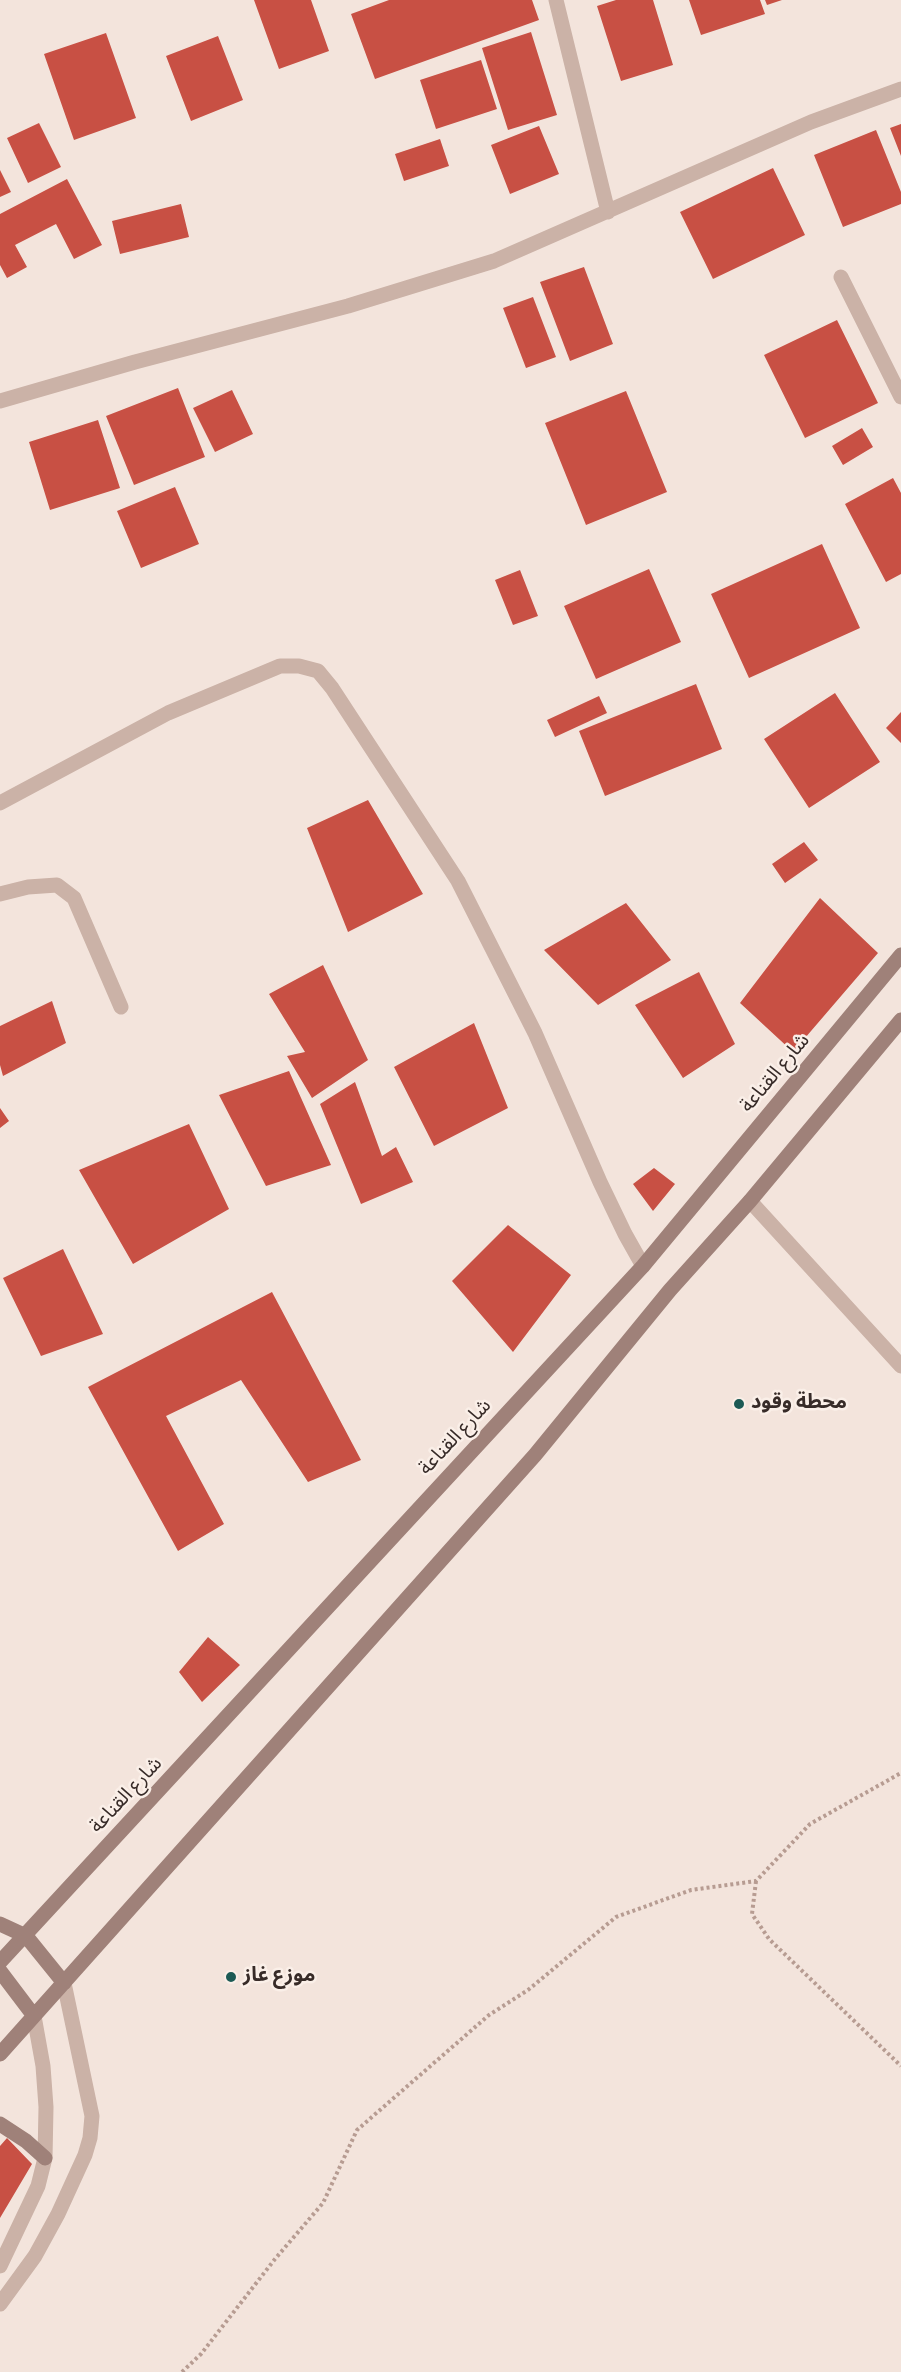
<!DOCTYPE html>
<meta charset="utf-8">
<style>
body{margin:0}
canvas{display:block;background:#f3e4dc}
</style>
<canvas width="901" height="2372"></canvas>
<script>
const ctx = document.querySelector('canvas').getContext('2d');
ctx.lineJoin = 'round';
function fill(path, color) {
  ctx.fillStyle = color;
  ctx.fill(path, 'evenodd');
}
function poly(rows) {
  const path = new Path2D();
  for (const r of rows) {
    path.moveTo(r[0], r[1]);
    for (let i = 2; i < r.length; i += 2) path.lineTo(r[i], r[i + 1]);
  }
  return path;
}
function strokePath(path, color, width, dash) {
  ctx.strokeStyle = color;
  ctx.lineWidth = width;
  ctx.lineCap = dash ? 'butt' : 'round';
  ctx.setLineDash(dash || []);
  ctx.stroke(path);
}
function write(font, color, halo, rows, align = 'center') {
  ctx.font = font + ' "Source Sans 3","Noto Sans Arabic",sans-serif';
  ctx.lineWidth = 5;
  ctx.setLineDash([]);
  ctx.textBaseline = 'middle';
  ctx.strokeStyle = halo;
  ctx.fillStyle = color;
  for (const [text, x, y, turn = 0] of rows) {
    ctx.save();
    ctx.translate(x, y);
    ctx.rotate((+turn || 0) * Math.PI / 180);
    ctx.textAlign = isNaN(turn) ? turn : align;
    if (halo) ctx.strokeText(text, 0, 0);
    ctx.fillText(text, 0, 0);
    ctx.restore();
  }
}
const building = poly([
 [254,0,311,0,329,51,279,69],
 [389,0,532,0,539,20,375,79,351,14],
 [616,0,653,0,673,65,621,81,597,6],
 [689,0,760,0,765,14,701,35],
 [765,0,782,0,767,5],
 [531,32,557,115,508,130,482,48],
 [106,33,136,118,74,140,44,54],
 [218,36,243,100,191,121,166,56],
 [481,60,497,109,436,129,420,80],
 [39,123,61,167,28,183,7,138],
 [901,124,901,156,890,128],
 [539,126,559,174,510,194,491,145],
 [876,130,901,192,901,204,843,227,814,155],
 [440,139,449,166,404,181,395,154],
 [773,168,805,235,713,279,680,212],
 [0,170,11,192,0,197],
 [67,179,102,245,74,259,56,224,15,245,27,267,7,278,0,265,0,214],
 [181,204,189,237,120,254,112,221],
 [584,267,613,344,570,361,540,282],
 [533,297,556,357,526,368,503,308],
 [837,320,878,403,805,438,764,355],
 [178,388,205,457,134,485,106,416],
 [232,390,253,434,215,452,193,408],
 [626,391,667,492,586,525,545,423],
 [98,420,120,488,50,510,29,442],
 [862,428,873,447,843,465,832,446],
 [893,478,901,493,901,574,886,582,845,504],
 [175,487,199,544,141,568,117,511],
 [822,544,860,628,749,678,711,594],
 [649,569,681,642,596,679,564,606],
 [520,570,538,616,513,625,495,580],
 [696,684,722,749,605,796,579,731],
 [835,693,880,762,809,808,764,739],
 [599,696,607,713,555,737,547,720],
 [901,712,901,743,886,728],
 [368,800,423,894,348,932,307,828],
 [804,842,818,860,785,883,772,864],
 [820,898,878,953,793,1052,740,1003],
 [626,903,671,960,598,1005,544,950],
 [323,965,368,1060,312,1098,287,1056,305,1052,269,994],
 [699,972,735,1044,683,1078,635,1005],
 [52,1001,66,1043,3,1076,0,1065,0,1026],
 [474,1023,508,1108,434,1146,394,1067],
 [289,1071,331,1165,266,1186,219,1095],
 [355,1082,382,1156,396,1147,413,1182,361,1204,320,1104],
 [0,1108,9,1121,0,1128],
 [189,1124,229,1209,133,1264,79,1170],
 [654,1168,675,1184,653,1211,633,1184],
 [508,1225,571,1275,513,1352,452,1281],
 [63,1249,103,1334,41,1356,3,1278],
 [272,1292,361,1460,308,1482,241,1380,166,1416,224,1524,178,1551,88,1387],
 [208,1637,240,1665,202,1702,179,1672],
 [7,2138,32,2164,0,2218,0,2146]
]);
const path = poly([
 [756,1881,752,1914,769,1939,901,2066],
 [182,2372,201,2354,275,2259,323,2203,357,2130,489,2015,528,1990,616,1917,691,1890,756,1881,810,1824,901,1773]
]);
const street = poly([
 [556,0,608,212],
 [841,277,901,397],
 [0,401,135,362,348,306,494,261,811,122,901,89],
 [0,803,168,713,280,666,299,666,318,671,332,688,458,881,535,1033,600,1182,625,1234,643,1266],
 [0,894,28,887,57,885,74,898,121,1007],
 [750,1201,901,1366],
 [0,2266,38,2186,45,2158,46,2107,43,2066,34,2016],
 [0,2304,35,2256,58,2214,85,2155,90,2138,92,2116,64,1983]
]);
const secondary = poly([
 [0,1924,26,1936,64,1983],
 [0,1962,643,1266,901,955],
 [0,1971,34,2016],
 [0,2054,535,1455,670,1290,750,1201,901,1020],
 [0,2124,26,2141,45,2158]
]);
const markers = [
 [739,1404,6,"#1c5a55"],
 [231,1977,6,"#1c5a55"]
];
const streetNames = [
 ["شارع القناعة",776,1074,-50],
 ["شارع القناعة",456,1438,-47],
 ["شارع القناعة",127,1796,-47]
];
const poiNames = [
 ["محطة وقود",751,1404],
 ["موزع غاز",243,1977]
];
fill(building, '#c85044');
strokePath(path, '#b79c92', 4, [3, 3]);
strokePath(street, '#cbb2a7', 15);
strokePath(secondary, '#9f8179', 15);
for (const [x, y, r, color] of markers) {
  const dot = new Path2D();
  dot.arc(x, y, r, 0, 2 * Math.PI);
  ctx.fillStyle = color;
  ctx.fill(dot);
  strokePath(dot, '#faefe8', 2);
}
write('20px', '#372b28', '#faefe8', streetNames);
write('bold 20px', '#372b28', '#faefe8', poiNames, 'left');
</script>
